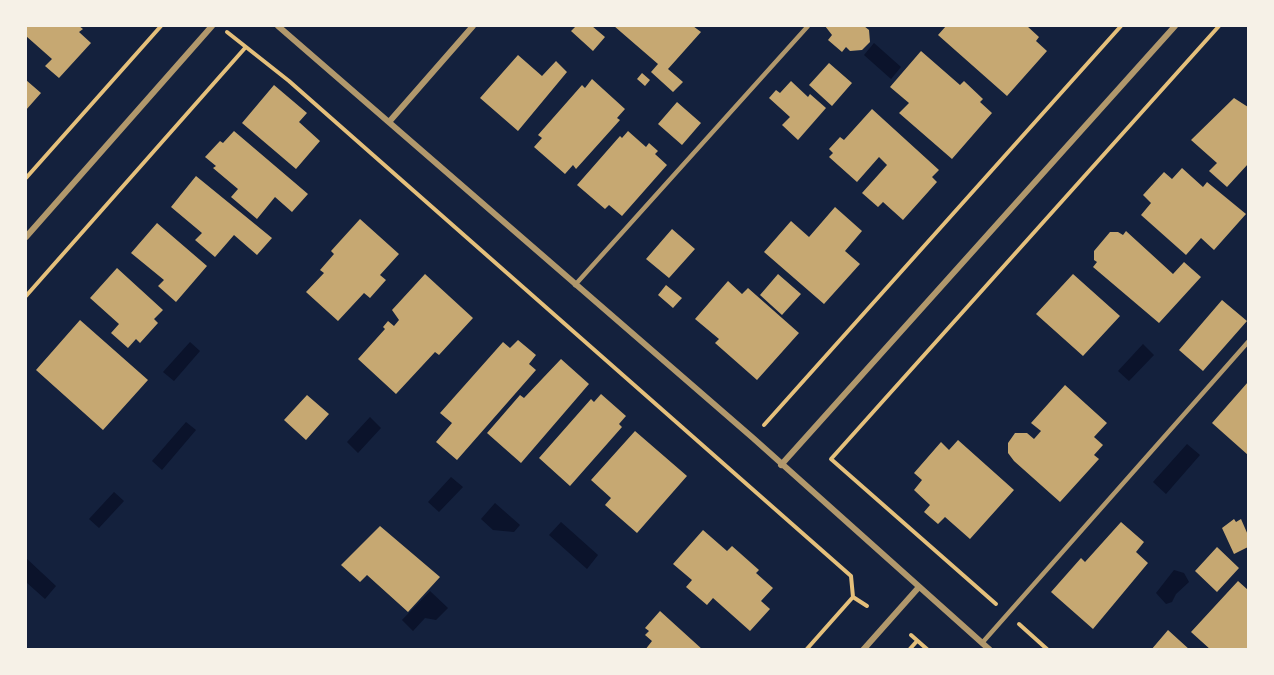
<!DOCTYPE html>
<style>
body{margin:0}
#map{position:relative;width:1274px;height:675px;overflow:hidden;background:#14213d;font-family:Georgia,serif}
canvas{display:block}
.frame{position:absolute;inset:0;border:27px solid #f6f1e7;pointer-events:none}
</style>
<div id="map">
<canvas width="1274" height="675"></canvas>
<div class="frame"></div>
</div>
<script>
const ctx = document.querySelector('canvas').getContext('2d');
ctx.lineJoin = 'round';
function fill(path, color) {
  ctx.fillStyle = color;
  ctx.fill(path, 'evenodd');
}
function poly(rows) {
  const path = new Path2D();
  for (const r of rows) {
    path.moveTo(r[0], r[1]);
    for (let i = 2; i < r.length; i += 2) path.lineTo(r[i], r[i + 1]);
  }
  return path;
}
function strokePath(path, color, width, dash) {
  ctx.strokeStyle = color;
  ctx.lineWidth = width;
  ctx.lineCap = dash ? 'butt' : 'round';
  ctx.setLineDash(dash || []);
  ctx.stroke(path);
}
const water = poly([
 [874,43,901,67,891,79,864,55],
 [190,342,200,351,174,381,163,372],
 [1143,344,1154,355,1129,381,1118,371],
 [370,417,381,428,358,453,347,442],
 [186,422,196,430,162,470,152,461],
 [1187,444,1200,455,1166,494,1153,482],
 [451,477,463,487,439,512,428,502],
 [114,492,124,501,99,528,89,519],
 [495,503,520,525,514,532,493,530,481,519],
 [561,522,598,555,587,569,549,535],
 [26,558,56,586,45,599,26,582],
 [1174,570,1184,573,1189,582,1176,594,1172,602,1166,604,1156,593],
 [430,591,448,608,436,620,425,618,413,631,402,620]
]);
const building = poly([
 [26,26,79,26,83,29,79,32,91,43,59,78,45,66,52,59,26,36],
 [576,26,592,26,605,37,593,51,571,31],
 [614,26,693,26,701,32,668,69,683,82,673,92,651,72,658,64],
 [825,26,864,26,869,30,870,42,862,50,850,51,846,47,842,52,828,40,832,35],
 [946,26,1027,26,1039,37,1036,41,1047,51,1007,96,938,35],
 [921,51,960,85,964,81,983,99,980,102,992,113,952,159,899,113,909,103,890,87],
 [518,55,542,76,556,61,567,72,518,131,480,98],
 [829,63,852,83,832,106,809,85],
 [642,73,650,80,645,86,637,79],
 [592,79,625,109,617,118,620,120,576,169,573,165,565,174,534,147,542,138,538,135,582,85,585,88],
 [26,80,41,93,26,110],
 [791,81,808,97,810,94,826,108,798,140,782,125,790,117,769,98,776,90,780,93],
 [274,85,307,113,299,122,320,141,296,169,242,123],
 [1234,98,1248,107,1248,164,1227,187,1209,171,1217,163,1191,140],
 [677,102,701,123,682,145,658,124],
 [872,109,939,170,932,177,937,182,903,220,883,202,878,207,862,193,887,165,879,157,857,182,829,157,833,153,829,149,840,137,844,140],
 [234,131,308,194,292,212,275,197,257,219,231,197,238,189,213,168,216,166,205,157,220,141,223,143],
 [628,131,646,147,649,143,658,151,655,154,667,165,622,216,609,205,605,209,577,185,620,136,622,138],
 [1182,168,1203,187,1207,182,1246,214,1214,250,1201,238,1186,255,1141,215,1151,203,1143,195,1164,172,1172,179],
 [196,176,272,238,257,255,234,235,215,257,195,240,202,233,171,207],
 [835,207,862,231,845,251,860,264,824,304,764,252,791,221,809,237],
 [360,219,399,254,380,275,386,280,370,298,364,293,338,321,306,292,324,273,320,270,334,254,331,251],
 [157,223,207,266,176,302,158,286,164,280,131,253],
 [672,229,695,249,669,278,646,259],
 [1126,231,1173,274,1184,262,1201,277,1159,323,1093,267,1097,262,1094,260,1094,251,1110,232,1118,232,1123,235],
 [117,268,163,310,154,319,158,323,140,343,136,339,128,348,111,333,119,324,90,298],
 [425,274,473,318,439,355,435,352,396,394,358,359,385,329,383,327,388,321,394,326,399,320,392,310],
 [778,274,801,294,782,315,760,295],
 [1073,274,1120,316,1083,356,1036,314],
 [728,281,742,294,748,288,799,333,757,380,715,343,719,339,695,319],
 [666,285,682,298,673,308,658,295],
 [1222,300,1247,321,1203,371,1179,350],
 [80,320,148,380,103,430,36,370],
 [518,340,536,355,529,364,536,370,457,460,436,442,452,423,440,413,503,342,510,348],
 [561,359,589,384,521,463,487,433,520,395,524,398],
 [1248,382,1248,455,1212,423],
 [1065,385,1107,423,1094,437,1103,445,1094,455,1099,459,1060,502,1014,461,1008,453,1008,443,1015,433,1027,433,1034,439,1041,431,1031,423],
 [601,394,626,416,619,424,622,427,570,486,539,458,591,399,594,402],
 [307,395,329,414,306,440,284,420],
 [635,431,687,476,637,533,605,505,611,498,591,480],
 [958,440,1014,490,970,539,945,517,938,524,924,512,930,505,914,490,922,480,914,473,941,442,949,450],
 [1234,519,1236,522,1241,519,1248,535,1248,547,1234,554,1222,528],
 [1121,522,1144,542,1136,552,1148,563,1093,629,1051,592,1081,558,1085,562],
 [380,526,440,577,408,612,367,575,360,582,341,565],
 [703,530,727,551,732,546,759,570,756,573,773,588,761,601,770,609,750,631,713,598,707,605,686,587,692,580,673,564],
 [1217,547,1239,568,1217,592,1195,571],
 [1238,581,1248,590,1248,650,1211,650,1191,632],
 [660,611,703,650,645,650,652,641,645,635,649,631,645,628],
 [1168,630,1190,650,1151,650]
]);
const path = poly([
 [227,32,289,81,851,576,853,597,867,606],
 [26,178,161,26],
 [26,296,245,48],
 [764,425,1121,26],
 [996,604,831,459,1219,26],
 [1019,624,1048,650],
 [911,635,928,650],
 [806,650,853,597],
 [909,650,917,641]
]);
const service = poly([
 [575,285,808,26],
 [982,643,1248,342]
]);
const minor = poly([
 [278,26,753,438,990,650],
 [389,122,473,26],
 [26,237,212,26],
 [781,465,1175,26],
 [863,650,919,587]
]);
fill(water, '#0b132b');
fill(building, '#c6a872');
strokePath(path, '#e5c07b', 4);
strokePath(service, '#b1986c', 4.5);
strokePath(minor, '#b1986c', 6);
</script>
